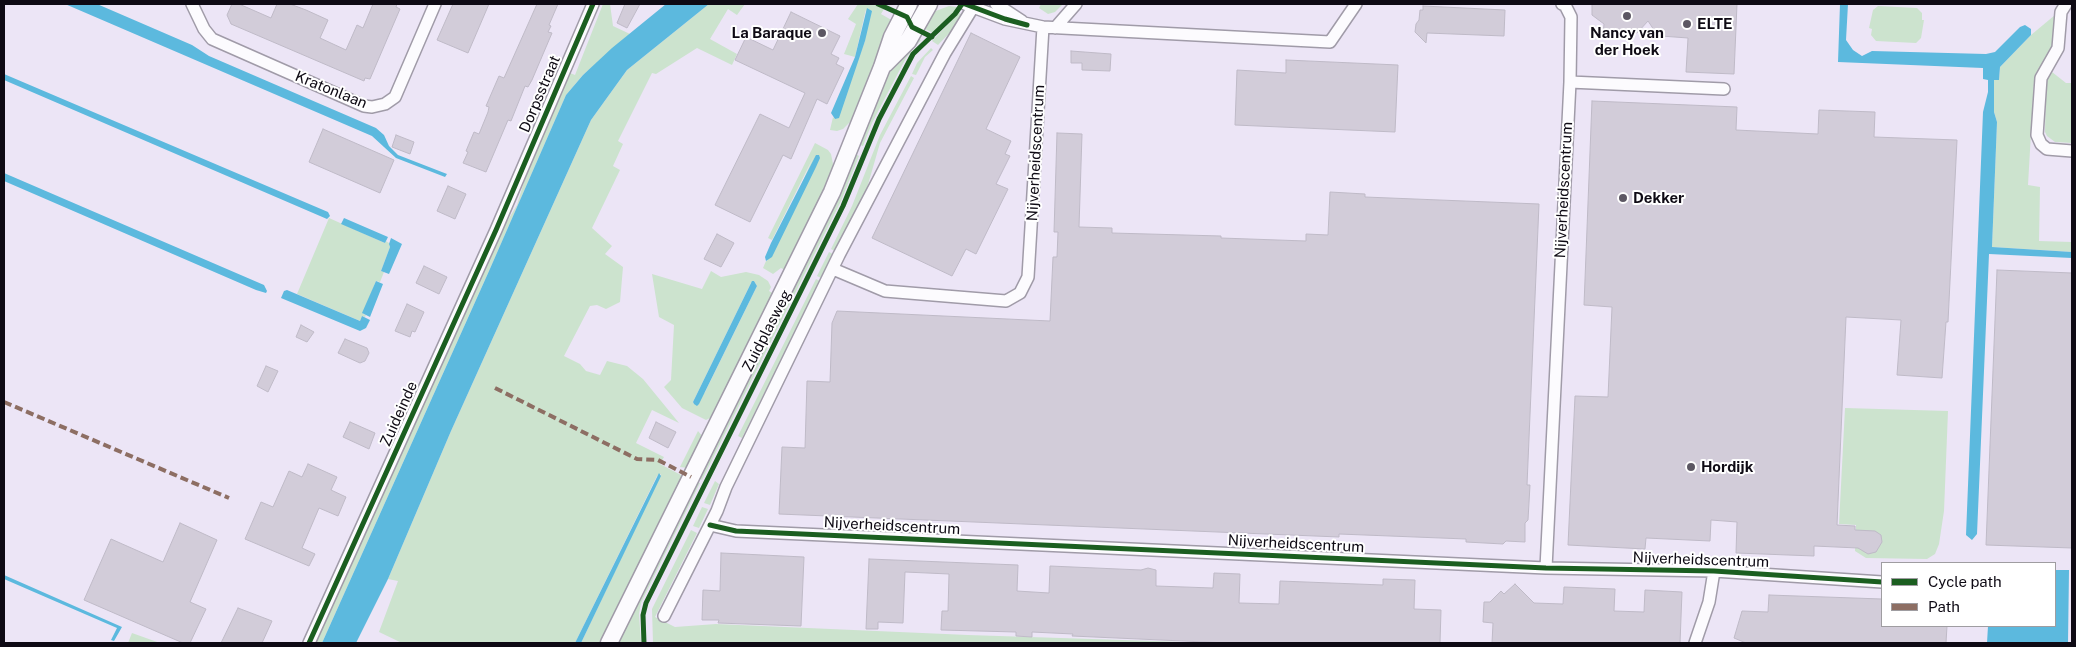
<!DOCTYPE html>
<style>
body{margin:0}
#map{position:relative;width:2076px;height:647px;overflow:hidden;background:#ece5f6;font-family:"Public Sans",sans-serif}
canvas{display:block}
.frame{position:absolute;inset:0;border:5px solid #0e0a14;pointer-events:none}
.legend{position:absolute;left:1881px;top:562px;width:175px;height:65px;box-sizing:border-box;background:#fff;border:1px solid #9f9da1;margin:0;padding:6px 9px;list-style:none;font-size:15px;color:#0e0a14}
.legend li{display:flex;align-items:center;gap:10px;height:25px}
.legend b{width:25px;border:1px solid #9f9da1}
</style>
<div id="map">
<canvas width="2076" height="647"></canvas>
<div class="frame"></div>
<ul class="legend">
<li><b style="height:6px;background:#1b5e20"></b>Cycle path</li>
<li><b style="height:6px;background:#8d6e63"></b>Path</li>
</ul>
</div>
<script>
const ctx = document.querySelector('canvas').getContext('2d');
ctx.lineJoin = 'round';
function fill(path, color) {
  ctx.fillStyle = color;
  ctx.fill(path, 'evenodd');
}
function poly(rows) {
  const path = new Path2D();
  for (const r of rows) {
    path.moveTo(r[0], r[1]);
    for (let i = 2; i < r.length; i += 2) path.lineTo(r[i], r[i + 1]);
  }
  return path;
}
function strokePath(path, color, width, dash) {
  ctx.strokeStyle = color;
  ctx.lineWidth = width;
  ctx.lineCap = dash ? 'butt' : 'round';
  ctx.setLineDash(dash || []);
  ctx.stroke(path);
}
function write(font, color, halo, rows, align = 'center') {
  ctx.font = font + ' "Public Sans",sans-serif';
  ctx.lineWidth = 4;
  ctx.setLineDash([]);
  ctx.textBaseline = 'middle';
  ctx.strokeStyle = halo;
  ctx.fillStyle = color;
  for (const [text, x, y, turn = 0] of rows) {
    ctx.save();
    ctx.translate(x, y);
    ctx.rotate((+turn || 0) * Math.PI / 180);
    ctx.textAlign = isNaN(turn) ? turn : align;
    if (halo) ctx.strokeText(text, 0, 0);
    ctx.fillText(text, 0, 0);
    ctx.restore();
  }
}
const green = poly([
 [603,4,610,4,613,26,630,34,583,75,566,95,489,271,322,643,315,643,503,228,517,205,526,175,570,73,575,75],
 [709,4,745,4,737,15,728,9,710,39,737,54,732,65,697,48,656,74,652,73,618,141,623,144,613,166,620,170,592,228,612,246,605,254,623,267,620,302,606,309,597,305,590,306,564,356,580,364,586,371,600,375,607,361,627,366,643,379,679,423,652,410,636,443,664,457,660,464,681,475,682,479,601,643,581,643,661,474,657,476,575,643,402,643,379,632,398,581,388,579,451,431,591,120,627,70],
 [858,4,873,4,884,9,881,14,895,22,877,57,853,119,843,129,837,131,830,130,833,117,835,119,865,41,866,9,855,57,844,54,856,24,848,19],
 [1041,4,1063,4,1055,12,1048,14,1039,8],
 [949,6,957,7,954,13,933,33,921,27,933,12],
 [1878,6,1917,8,1922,13,1922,20,1924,20,1921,38,1916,43,1876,41,1871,35,1872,29,1869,28,1873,10],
 [959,13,963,15,957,25,938,45,932,41],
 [2055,15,2053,48,2036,73,2034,81,2028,185,2040,187,2039,241,2072,242,2072,252,1992,247,1997,122,1994,112,1994,80,1999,80,2000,67,2031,35],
 [916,37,921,40,906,58,872,123,863,146,860,145,885,77],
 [931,48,933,50,925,57,916,75,912,74,917,63],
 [2052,72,2066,83,2072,83,2072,143,2055,142,2047,136,2045,132,2046,81],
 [911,76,914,78,880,143,867,188,835,251,831,249,852,206,880,135],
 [815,143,828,150,831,154,834,169,785,270,781,268,773,274,763,268,766,261,767,261,814,156,772,240,768,238],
 [856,154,859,156,841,201,702,480,699,478],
 [329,218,385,243,386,241,389,243,390,247,381,271,384,272,380,282,376,281,363,314,366,315,365,317,362,316,360,321,297,294],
 [829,252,833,254,821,278,817,276],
 [711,271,721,277,746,272,759,275,768,281,771,287,769,291,774,294,712,417,706,420,682,408,664,387,671,380,674,325,659,317,652,274,702,289],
 [754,281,757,286,705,392,694,404,693,402,751,283],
 [816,279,820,281,742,438,738,436],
 [1845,408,1948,411,1944,511,1939,544,1935,554,1927,559,1866,558,1855,551,1856,525,1839,524],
 [698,431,703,437,687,468,680,467],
 [715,481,719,484,710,505,704,503],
 [697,482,700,483,641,603,639,614,641,643,617,643],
 [702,507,708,509,699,528,693,526],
 [691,530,697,533,655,617,675,627,716,624,968,635,1215,643,694,643,677,642,676,643,653,643,652,609],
 [132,633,160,643,128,643]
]);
const water = poly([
 [65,4,97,4,192,45,209,56,376,128,384,135,389,146,398,155,447,174,445,177,396,158,372,136],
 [666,4,709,4,627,70,591,120,451,431,388,579,356,643,322,643,489,271,566,95,583,75,612,48],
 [1840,4,1848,4,1846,40,1853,50,1862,56,1872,51,1986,54,1995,52,2020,27,2025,25,2031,29,2031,35,2000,67,1999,80,1994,80,1994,112,1997,122,1992,247,2072,252,2072,258,1989,254,1977,534,1972,540,1966,535,1983,112,1988,92,1988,80,1983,79,1983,68,1838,62],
 [867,8,872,11,865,41,839,118,835,119,831,113,855,57],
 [4,74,328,212,330,216,327,219,4,80],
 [816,155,819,155,820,158,816,167,772,257,766,261,765,257,771,243],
 [4,173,264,285,267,291,266,293,256,290,4,181],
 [344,218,388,237,385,243,341,224],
 [391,238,402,244,389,274,381,271,390,247,389,244],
 [376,281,383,284,370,317,362,313],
 [752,281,754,281,757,286,699,404,697,406,694,404,693,402],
 [287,290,360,321,362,316,370,320,366,328,360,331,281,298,284,291],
 [659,473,661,476,581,643,575,643],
 [2055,570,2069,570,2068,643,1987,643,1988,626,2055,626],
 [4,575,122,627,114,641,111,640,117,628,4,579]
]);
const building = poly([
 [232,4,239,4,271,18,277,4,290,4,306,10,328,20,320,38,346,50,357,25,363,28,373,4,397,4,396,7,400,9,370,79,365,78,364,81,231,24,227,15,232,4],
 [453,4,489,4,468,53,437,40,453,4],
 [537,4,558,4,549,25,551,26,548,32,552,33,532,80,528,87,525,86,511,121,508,120,486,172,463,163,468,152,466,151,474,132,479,134,488,112,489,107,486,106,499,76,504,78,537,4],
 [625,4,640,4,627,28,617,23,625,4],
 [1592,4,1737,4,1734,74,1686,72,1688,38,1661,36,1656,33,1648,21,1638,32,1633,35,1603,35,1604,24,1592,15,1592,4],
 [1423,6,1505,10,1504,36,1427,33,1426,43,1415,32,1416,24,1419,20,1420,10,1423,10,1423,6],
 [791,12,840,36,831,54,839,58,836,64,844,68,827,104,817,99,791,159,783,155,750,222,715,205,760,114,789,128,805,93,735,60,746,37,773,50,791,12],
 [971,33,1020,57,986,129,1011,141,1005,154,1010,156,996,184,1008,189,976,254,966,249,952,276,872,238,971,33],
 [1071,51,1111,54,1110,71,1082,70,1082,63,1071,63,1071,51],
 [1286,60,1398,65,1395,132,1235,125,1237,70,1286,73,1286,60],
 [1592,101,1737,107,1736,130,1818,134,1819,110,1875,112,1874,137,1957,140,1948,322,1946,322,1942,378,1897,375,1901,320,1846,317,1837,525,1855,526,1855,530,1875,531,1881,535,1882,542,1876,552,1868,554,1858,548,1814,546,1814,556,1736,553,1737,522,1711,520,1710,541,1646,538,1645,549,1568,545,1575,396,1608,397,1612,307,1584,305,1592,101],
 [323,129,394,160,380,193,309,162,323,129],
 [1057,133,1082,134,1079,227,1112,228,1112,233,1221,236,1221,238,1306,241,1306,234,1328,235,1330,192,1365,194,1365,197,1539,204,1527,485,1530,485,1528,520,1525,523,1525,542,1506,541,1503,544,1466,542,1466,539,1339,534,1339,537,779,514,782,447,805,448,807,381,830,382,832,323,837,311,1050,321,1053,257,1057,257,1058,232,1054,232,1057,133],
 [396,135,414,142,410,154,392,147,396,135],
 [448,186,466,194,455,219,437,211,448,186],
 [717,234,734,243,721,267,704,259,717,234],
 [424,266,447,277,439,294,416,283,424,266],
 [1997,270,2072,273,2072,548,1986,545,1997,270],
 [407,304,424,312,415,332,412,331,410,337,395,331,407,304],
 [301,325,314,332,307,342,296,337,301,325],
 [345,339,367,348,369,353,365,361,360,363,338,353,345,339],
 [266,366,278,371,268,392,257,386,266,366],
 [350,422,375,433,369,449,343,437,350,422],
 [656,422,676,432,668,448,649,438,656,422],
 [308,464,337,477,331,490,346,497,338,516,319,508,302,548,315,554,309,566,245,539,261,502,273,507,289,471,302,477,308,464],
 [180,523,217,540,190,602,206,609,190,643,183,643,84,600,111,539,163,562,180,523],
 [721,553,804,557,801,626,718,623,719,620,702,620,703,590,720,591,721,553],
 [869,559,1018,565,1017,591,1049,593,1050,566,1141,570,1148,568,1156,570,1156,586,1213,588,1214,573,1240,574,1239,603,1279,604,1280,581,1383,585,1383,579,1415,580,1414,609,1441,610,1440,643,1227,643,1072,636,1073,634,1032,632,1032,637,1016,636,1016,632,941,630,942,611,948,611,949,574,905,572,903,623,878,622,878,629,866,629,869,559],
 [1515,584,1534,603,1563,604,1564,587,1615,589,1614,611,1644,612,1645,590,1682,592,1680,643,1492,643,1493,623,1483,622,1484,602,1490,602,1501,591,1504,594,1515,584],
 [1769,595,1882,599,1882,626,1947,626,1946,643,1746,643,1734,638,1742,611,1768,612,1769,595],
 [238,608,272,621,262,643,221,643,238,608]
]);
const street = poly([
 [192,4,204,29,212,39,364,106,372,107,385,104,395,97,435,4],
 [965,4,1005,19,1043,27,1330,42,1356,4],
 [996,4,1022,21],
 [2066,4,2061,12,2058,48,2041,78,2037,135,2041,144,2047,149,2072,151],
 [1055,28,1076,4],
 [1570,82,1724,89],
 [833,269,885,291,1006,301,1020,293,1028,277,1043,27],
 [710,525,736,531,1546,568,1714,571,1882,582],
 [1546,568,1570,82,1571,17,1565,5,1562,4],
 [664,616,717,511,726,487,839,255,945,53,975,4],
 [309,643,496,230,593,4],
 [1695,643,1709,602,1714,571]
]);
const secondary = poly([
 [885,64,908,41,929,4],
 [609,643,832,192,882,67,892,37,909,4]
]);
const quiet = poly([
 [495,388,637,459,658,460,691,477],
 [4,402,229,498]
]);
const cycleway = poly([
 [878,4,907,17,912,27,932,37],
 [965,4,1005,19,1027,25],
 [710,525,736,531,1546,568,1714,571,1882,582],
 [309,643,496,230,593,4],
 [644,643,643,615,646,603,843,206,879,119,913,54,955,14,962,4]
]);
const markers = [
 [1627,16,5,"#5c5763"],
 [1687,24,5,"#5c5763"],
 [822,33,5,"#5c5763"],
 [1623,198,5,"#5c5763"],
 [1691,467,5,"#5c5763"]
];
const poiNames = [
 ["ELTE",1697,24],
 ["La Baraque",812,33,"right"],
 ["Nancy van",1627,33,"center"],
 ["der Hoek",1627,50,"center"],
 ["Dekker",1633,198],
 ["Hordijk",1701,467]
];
const streetNames = [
 ["Kratonlaan",331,90,22],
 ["Dorpsstraat",540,94,-67],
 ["Nijverheidscentrum",1036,153,-87],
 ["Nijverheidscentrum",1564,190,-87],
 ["Zuidplasweg",767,331,-63],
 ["Zuideinde",399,414,-66],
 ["Nijverheidscentrum",892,526,3],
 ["Nijverheidscentrum",1296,544,3],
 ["Nijverheidscentrum",1701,560,2]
];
fill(green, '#cce3ce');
fill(water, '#5cb9de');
fill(building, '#d2ccd9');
strokePath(building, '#bfbac7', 1);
strokePath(street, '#a09ba8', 14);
strokePath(secondary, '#a09ba8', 19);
strokePath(street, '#fcfbfe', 11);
strokePath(secondary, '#fcfbfe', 16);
strokePath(quiet, '#8d6e63', 4, [8, 4]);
strokePath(cycleway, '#1b5e20', 5);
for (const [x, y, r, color] of markers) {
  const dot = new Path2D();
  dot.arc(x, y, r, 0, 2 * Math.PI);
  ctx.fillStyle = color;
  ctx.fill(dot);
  strokePath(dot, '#fff', 2);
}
write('bold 15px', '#0e0a14', '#fff', poiNames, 'left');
write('15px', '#0e0a14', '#fff', streetNames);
</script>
